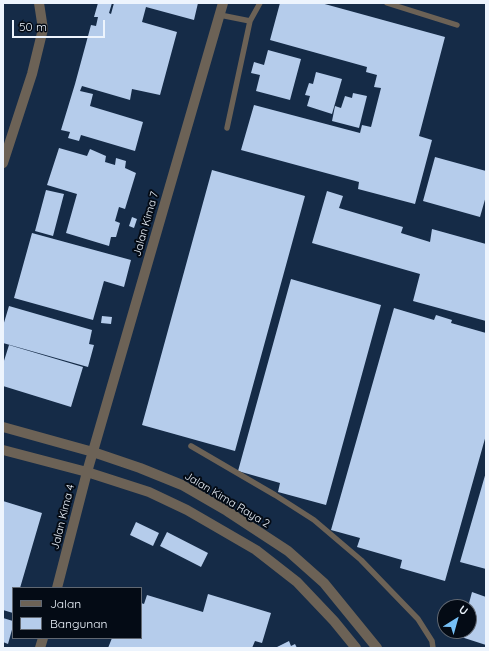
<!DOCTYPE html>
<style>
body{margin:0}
#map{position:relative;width:489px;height:651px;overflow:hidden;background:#0f2138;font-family:Quicksand,sans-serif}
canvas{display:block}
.frame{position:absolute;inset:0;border:4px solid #edf4fd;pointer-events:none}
.legend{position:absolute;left:12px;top:587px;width:130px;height:52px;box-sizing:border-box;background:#040b15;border:1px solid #616872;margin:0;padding:5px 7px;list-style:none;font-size:12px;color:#edf4fd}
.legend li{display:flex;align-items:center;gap:8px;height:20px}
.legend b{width:20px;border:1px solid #616872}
.north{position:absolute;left:437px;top:599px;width:40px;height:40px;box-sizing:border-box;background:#040b15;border:1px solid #616872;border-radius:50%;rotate:37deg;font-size:11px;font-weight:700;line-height:16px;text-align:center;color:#edf4fd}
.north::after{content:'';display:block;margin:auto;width:14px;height:18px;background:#76c0f7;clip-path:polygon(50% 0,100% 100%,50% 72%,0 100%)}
.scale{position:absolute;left:12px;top:20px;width:93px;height:18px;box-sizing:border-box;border:2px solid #edf4fd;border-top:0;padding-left:5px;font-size:12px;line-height:14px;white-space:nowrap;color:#edf4fd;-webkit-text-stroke:3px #040b15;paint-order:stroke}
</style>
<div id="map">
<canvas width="489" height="651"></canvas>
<div class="frame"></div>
<ul class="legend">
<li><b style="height:5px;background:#6c6256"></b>Jalan</li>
<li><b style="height:11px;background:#b5cceb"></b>Bangunan</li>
</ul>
<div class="north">U</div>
<div class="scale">50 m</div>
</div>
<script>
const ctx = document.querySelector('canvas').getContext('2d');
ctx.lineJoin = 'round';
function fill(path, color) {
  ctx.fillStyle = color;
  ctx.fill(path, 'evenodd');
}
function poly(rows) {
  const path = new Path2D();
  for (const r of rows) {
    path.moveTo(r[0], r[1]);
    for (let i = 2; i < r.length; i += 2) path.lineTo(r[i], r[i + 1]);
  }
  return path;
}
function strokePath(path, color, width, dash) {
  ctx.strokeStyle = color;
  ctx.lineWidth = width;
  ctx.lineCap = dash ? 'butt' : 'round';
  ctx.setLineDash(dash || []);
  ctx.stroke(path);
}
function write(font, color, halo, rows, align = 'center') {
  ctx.font = font + ' Quicksand,sans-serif';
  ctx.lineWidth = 4;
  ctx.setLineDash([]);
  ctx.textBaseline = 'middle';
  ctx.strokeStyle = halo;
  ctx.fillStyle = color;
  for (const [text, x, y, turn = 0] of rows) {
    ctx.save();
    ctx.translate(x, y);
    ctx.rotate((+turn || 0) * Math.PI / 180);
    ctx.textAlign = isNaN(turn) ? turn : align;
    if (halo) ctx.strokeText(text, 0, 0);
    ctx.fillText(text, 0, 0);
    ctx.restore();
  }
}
const built = poly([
 [3,3,486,3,486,226,485,229,486,230,486,648,3,648],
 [13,588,141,588,141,638,13,638],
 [445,607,469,607,469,631,445,631]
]);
const building = poly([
 [98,3,112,3,109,13,111,14,114,3,198,3,194,20,146,7,142,22,177,32,160,95,132,89,130,100,82,86,80,91,93,94,90,106,143,122,135,151,81,135,79,141,68,138,70,132,61,130,75,84,91,25,96,26,98,17,94,17],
 [280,3,321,3,445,37,419,136,432,140,415,204,358,189,359,182,241,150,254,105,360,133,362,125,371,127,381,88,374,87,377,75,366,72,367,67,270,40],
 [268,50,301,59,290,100,256,91,260,75,251,73,254,62,264,65],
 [316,72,342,79,332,114,307,106,310,96,305,95,309,83,313,84],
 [353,93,367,96,359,128,332,121,335,106,341,108,345,96,352,98],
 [59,148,87,156,90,149,106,156,105,162,115,165,116,158,126,161,125,168,136,173,125,209,119,207,115,221,120,223,116,237,111,237,109,246,66,233,77,194,47,185],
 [435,157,486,171,486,196,480,217,423,201],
 [212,170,305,196,235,451,142,425],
 [46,190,64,194,53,236,35,231],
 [327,191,343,196,339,208,403,227,401,233,430,242,432,229,486,244,486,321,413,301,420,274,312,243],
 [132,217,137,219,134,228,129,226],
 [32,233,131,260,124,287,104,281,93,320,14,298],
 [291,279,381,305,326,505,278,492,280,483,238,471],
 [9,306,92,330,89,344,94,345,88,367,3,343,3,326],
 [394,308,434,320,436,315,452,320,451,323,486,333,486,435,445,581,400,568,402,560,357,547,360,538,331,530],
 [102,316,112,317,111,324,101,323],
 [9,345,83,367,71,407,3,386,3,364],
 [486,472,486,569,460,562],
 [3,501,42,513,20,588,13,588,13,613,3,610],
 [136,522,159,533,153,546,130,535],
 [167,532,208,553,201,567,160,546],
 [472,592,486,597,486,645,455,635,456,633,452,631,469,631,469,607,468,607],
 [208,594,271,613,262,643,255,641,252,648,108,648,112,638,141,638,141,603,144,604,147,595,203,612],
 [3,618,13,621,13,626,8,644,3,642],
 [289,641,291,646,295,644,297,648,275,648]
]);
const service = poly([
 [387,3,457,25],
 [220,15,250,21,260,3],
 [227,128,250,21],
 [191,446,275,495,314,520,361,560,418,619,432,641,433,648]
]);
const minor = poly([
 [3,163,32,74,43,29,39,3],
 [3,427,93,452,140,468,182,485,227,511,288,551,324,583,377,648],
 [3,450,87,472,149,492,187,510,256,550,297,582,334,621,356,648],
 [57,588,87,472,223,3],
 [40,648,43,638]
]);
const streetNames = [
 ["Jalan Kima 7",146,224,-74],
 ["Jalan Kima Raya 2",227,500,31],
 ["Jalan Kima 4",63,517,-76]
];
fill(built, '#152b47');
fill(building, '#b5cceb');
strokePath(service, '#6c6256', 5.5);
strokePath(minor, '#6c6256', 10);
write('11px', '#edf4fd', '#040b15', streetNames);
</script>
